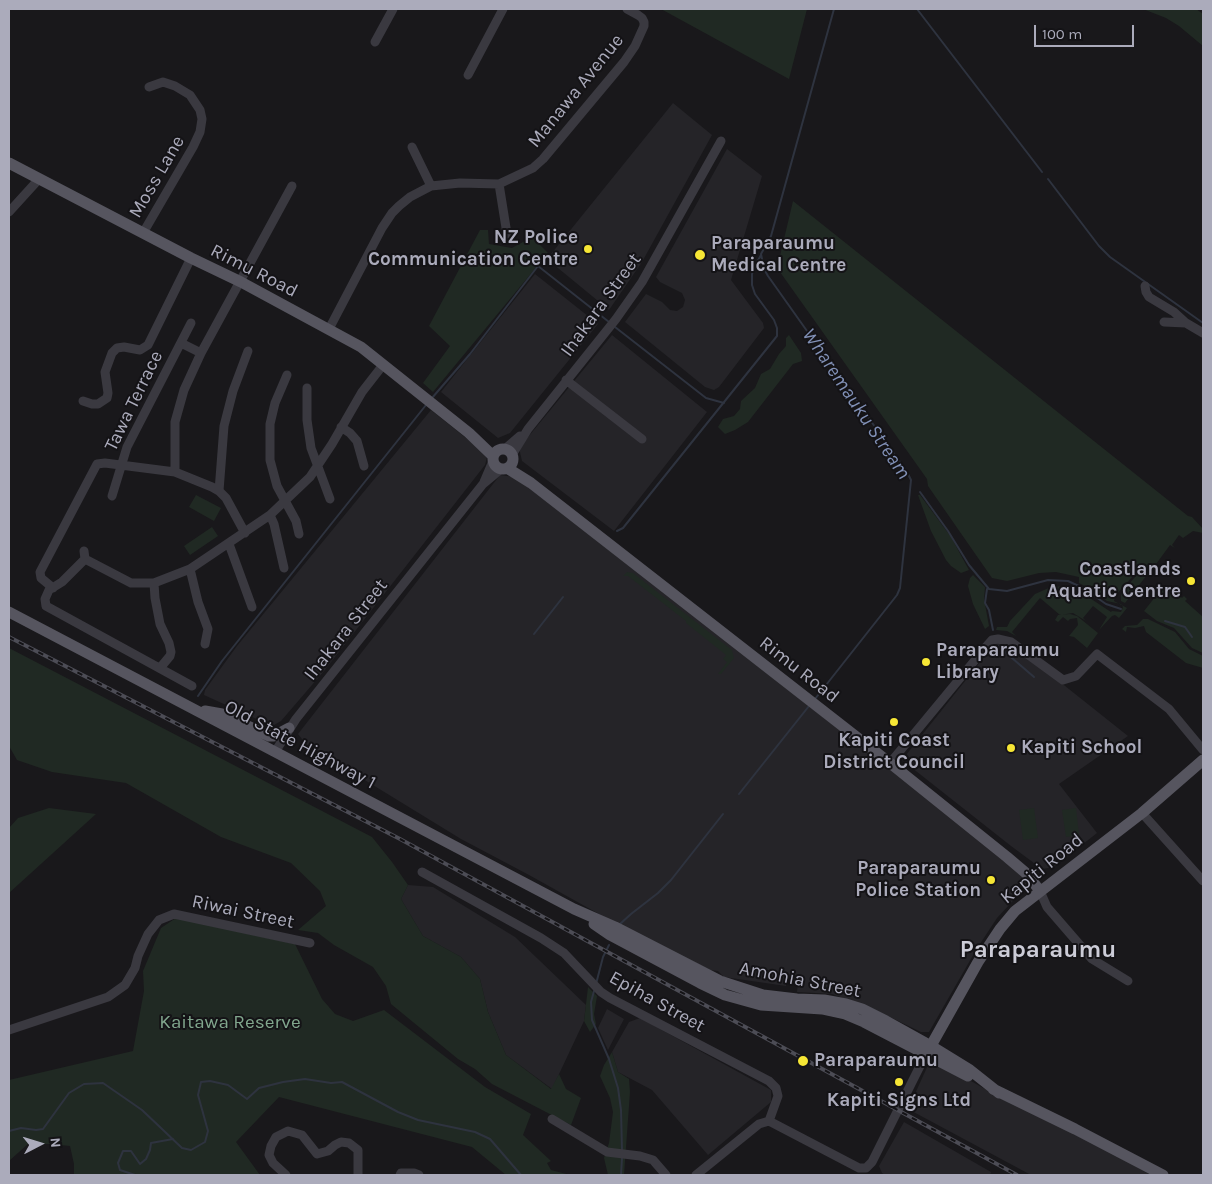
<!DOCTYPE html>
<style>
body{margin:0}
#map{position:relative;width:1212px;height:1184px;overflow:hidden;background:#19181b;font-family:Karla,sans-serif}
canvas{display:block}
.frame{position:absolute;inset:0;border:10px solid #ababbb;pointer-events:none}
.north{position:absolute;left:15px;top:1119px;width:50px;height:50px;-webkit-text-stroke:4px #141316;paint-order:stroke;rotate:85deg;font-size:14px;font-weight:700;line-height:20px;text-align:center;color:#ababbb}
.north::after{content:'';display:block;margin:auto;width:18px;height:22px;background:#ababbb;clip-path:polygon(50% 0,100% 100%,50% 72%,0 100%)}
.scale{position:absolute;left:1034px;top:25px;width:100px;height:22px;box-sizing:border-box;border:2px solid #ababbb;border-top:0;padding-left:6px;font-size:15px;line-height:18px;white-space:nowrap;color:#ababbb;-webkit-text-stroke:4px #141316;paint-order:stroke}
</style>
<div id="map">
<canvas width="1212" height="1184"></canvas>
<div class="frame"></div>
<div class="north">N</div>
<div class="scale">100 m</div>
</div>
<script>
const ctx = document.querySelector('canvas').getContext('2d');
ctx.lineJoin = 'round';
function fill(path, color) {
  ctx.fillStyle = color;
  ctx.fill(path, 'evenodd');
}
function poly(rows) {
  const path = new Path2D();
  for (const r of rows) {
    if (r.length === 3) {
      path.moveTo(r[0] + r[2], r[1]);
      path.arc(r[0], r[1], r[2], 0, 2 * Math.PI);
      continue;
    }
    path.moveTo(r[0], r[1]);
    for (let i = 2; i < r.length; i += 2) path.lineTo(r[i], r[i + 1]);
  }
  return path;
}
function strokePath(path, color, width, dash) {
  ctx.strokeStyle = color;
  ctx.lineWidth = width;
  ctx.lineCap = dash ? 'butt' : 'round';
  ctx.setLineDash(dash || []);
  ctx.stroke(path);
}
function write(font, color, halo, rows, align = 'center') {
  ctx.font = font + ' Karla,sans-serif';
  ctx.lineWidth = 4;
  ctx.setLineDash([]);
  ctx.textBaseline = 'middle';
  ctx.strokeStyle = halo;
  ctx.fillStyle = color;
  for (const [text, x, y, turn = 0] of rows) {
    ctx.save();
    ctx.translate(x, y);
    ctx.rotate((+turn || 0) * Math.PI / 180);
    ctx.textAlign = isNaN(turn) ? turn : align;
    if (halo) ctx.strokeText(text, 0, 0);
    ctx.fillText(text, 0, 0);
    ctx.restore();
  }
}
const built = poly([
 [673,103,712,135,642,262,609,310,547,259],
 [727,149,762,176,731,280,763,323,764,328,719,387,714,390,705,387,625,322,646,294,662,302,670,310,677,311,683,307,685,300,682,293,660,282,656,277],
 [535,274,598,324,510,433,498,438,441,392],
 [612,335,707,412,614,531,522,461,519,448],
 [431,410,486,454,487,457,485,465,324,671,281,721,274,725,270,725,204,695,205,690,237,646],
 [500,475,515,477,1013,865,1028,881,1023,890,997,918,976,950,929,1032,921,1032,869,1007,832,994,797,992,798,983,792,979,787,979,786,986,724,977,718,971,710,970,608,919,529,875,461,839,306,744,298,734],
 [1006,639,1128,736,1059,784,1097,833,1054,867,1042,869,1011,846,902,760,997,641],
 [408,885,433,887,515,937,586,1005,584,1021,552,1089,506,1055,488,1012,480,979,461,957,423,936,401,899],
 [607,1009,624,1019,608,1050,598,1028],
 [640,1018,771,1090,771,1102,708,1155,652,1090,618,1072,612,1052,629,1022],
 [936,1061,992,1093,1110,1152,1151,1175,1031,1175,908,1109,929,1063],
 [904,1122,991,1172,990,1175,885,1175,882,1173,879,1166]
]);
const green = poly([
 [661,9,807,9,789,79],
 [1143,9,1196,9,1203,14,1203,46,1179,26,1166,18],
 [793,201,1188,516,1192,517,1203,529,1203,533,1193,531,1183,538,1179,535,1172,545,1175,548,1170,545,1151,571,1143,565,1115,596,1114,601,1127,608,1119,618,1115,615,1112,616,1099,630,1107,617,1093,606,1083,618,1086,621,1073,613,1060,615,1040,598,1012,632,1016,636,1007,631,996,630,997,627,1007,627,1010,621,1035,594,1051,587,1067,586,1076,589,1111,612,1112,611,1121,612,1123,607,1121,604,1107,601,1093,590,1079,583,1079,577,1056,572,1039,573,1007,581,992,578,928,486,927,479,780,272,778,264,780,256],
 [480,230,488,230,489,244,512,248,532,237,548,253,433,392,423,383,450,346,429,326],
 [789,335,801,353,802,361,793,364,748,422,735,430,725,434,718,427,723,419,734,416,740,409,741,401,755,388,761,374,770,369,779,354,786,346,786,338],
 [196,495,221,508,214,521,189,507],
 [918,495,920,495,951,537,969,570,961,573,951,566,946,560,931,531],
 [212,527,218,536,190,555,184,546],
 [1143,568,1149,572,1148,574,1152,577,1147,575,1125,603,1121,601,1121,593],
 [627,572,633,573,732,650,734,658,721,674,718,674,727,662,723,659,726,655,686,623,686,621,628,576,623,576],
 [973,575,985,587,984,599,989,626,985,629,973,604,968,586,970,578],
 [1163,587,1169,592,1172,588,1182,598,1184,596,1187,599,1185,601,1203,617,1203,653,1192,648,1174,628,1157,621,1144,611],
 [1070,614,1077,616,1098,633,1087,648,1074,637,1069,636,1078,625,1077,618,1070,619,1068,621,1063,617,1058,622,1055,620,1058,615],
 [1143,619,1148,619,1175,632,1189,649,1203,656,1203,668,1186,663,1146,632,1144,626,1135,628,1127,627,1126,632,1122,629,1125,626,1137,625],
 [9,648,372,837,392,862,408,885,401,899,423,936,461,957,480,979,488,1012,506,1055,551,1089,559,1074,566,1089,581,1098,571,1125,492,1084,475,1069,458,1059,391,1004,386,986,373,967,334,945,318,933,298,930,326,906,320,891,291,863,221,837,126,783,52,772,17,760,9,746],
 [49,808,96,814,9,893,9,828,18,818],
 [1034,808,1038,838,1023,840,1019,810],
 [1076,808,1079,835,1066,837,1062,810],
 [176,918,295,944,322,999,335,1014,353,1021,384,1010,485,1087,531,1114,523,1135,551,1161,547,1163,551,1170,570,1175,506,1175,472,1147,279,1097,236,1142,260,1175,74,1175,74,1164,70,1146,50,1144,28,1144,9,1161,9,1080,133,1051,144,991,143,971,161,928],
 [588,987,597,996,594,1014,596,1024,590,1032,584,1021],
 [612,1052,618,1072,629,1079,630,1092,624,1175,608,1175,604,1158,609,1143,613,1112,610,1098,600,1076,604,1065]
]);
const stream = poly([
 [917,9,1042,172],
 [1048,179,1099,246,1110,257,1203,323],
 [757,262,761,255],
 [615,327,706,398,724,403],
 [432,398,470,354,538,266,609,322],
 [920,492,948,531,969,565,989,589,1007,591,1048,580,1068,581,1083,588,1106,604,1121,609],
 [617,531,623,528,777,336,777,328,774,320,755,294,752,285,752,274,753,271],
 [987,589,985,603,989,610,993,630],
 [1165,621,1185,627,1192,637],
 [534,634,563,597],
 [998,646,1034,677],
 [198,696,222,661,426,405],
 [815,699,897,595,900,588,911,480,907,472,768,276,764,269,761,254,771,236,834,9],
 [739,794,809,706],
 [620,924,631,914,658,893,671,880,723,814],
 [596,984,603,957,609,945],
 [594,991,591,1002,592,1020,609,1059,618,1088,621,1110,622,1151],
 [9,1131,21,1128,36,1130,43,1129,69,1093,84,1084,103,1083,142,1110,182,1148,191,1150,205,1142,208,1131,198,1095,201,1082,210,1081,228,1085,247,1099,259,1088,283,1082,305,1079,331,1083,342,1082,398,1112,418,1120,475,1132,490,1139,521,1175],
 [135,1175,120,1170,118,1163,123,1151,131,1151,140,1164,146,1159,150,1150,151,1143,173,1139],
 [621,1175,622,1158]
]);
const minor = poly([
 [375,42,393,9],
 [468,75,503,9],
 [412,147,431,186],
 [499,184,507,234],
 [9,212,39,179],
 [143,233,193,147,200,132,202,119,200,110,190,95,175,86,163,82,149,87],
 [1145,286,1146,292,1149,297,1174,312,1186,323],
 [1164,322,1186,323,1203,333],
 [329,329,382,228,392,213,399,206,410,197,431,186,460,183,499,184,533,168,543,159,624,62,635,46,644,26,644,22,642,18,638,15,627,9],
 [181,343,201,353],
 [287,375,275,403,270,424,270,460,277,486,296,521,299,534],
 [566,380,642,439],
 [307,388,307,420,311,448,330,499],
 [83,401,92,404,98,404,107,398,108,393,105,372,112,353,117,348,124,347,140,350,148,345,191,258],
 [341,427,350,433,357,441,364,466],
 [505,449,520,436],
 [512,455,528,429,616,319,642,282,721,141],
 [175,472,175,422,184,390,201,353,292,186],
 [484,482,493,461],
 [219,491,224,426,233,391,248,351],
 [112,496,127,447,191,323],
 [270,515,274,524,284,568],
 [229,544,252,607],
 [84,551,85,559,131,583,154,583,190,569,270,515,310,477,332,444,362,392,383,365],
 [85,559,62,582,49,590,45,599,46,606,192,686],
 [190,569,198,602,208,629,205,644],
 [154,583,155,598,160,624,169,643,171,652,170,656,160,668],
 [53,588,41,578,40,572,97,464,105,463,175,472,212,487,219,491,226,498,245,533],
 [275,752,296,719,483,484,501,469],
 [890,763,985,648,992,640,998,639,1011,642,1063,680,1076,676,1097,654,1169,709,1203,750],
 [1142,813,1203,881],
 [422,872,541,938,564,953,601,992,610,998,769,1081,776,1088,778,1096,769,1121],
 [1040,891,1047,907,1092,959,1128,981],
 [9,1030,108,997,125,985,135,968,138,956,148,934,159,920,174,914,310,943],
 [552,1119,607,1152,640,1156,653,1160,666,1175],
 [769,1121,859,1168,866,1168],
 [866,1168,872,1162,926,1054],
 [286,1175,273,1163,269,1155,271,1146,276,1137,288,1131,302,1135,317,1154,328,1151,335,1145,341,1142,349,1143,358,1150,358,1175],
 [400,1175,401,1173,414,1173,419,1175],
 [696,1175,759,1124,769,1121]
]);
const major = poly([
 [9,163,191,258,241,282,361,347,469,433,493,456],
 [503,459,10],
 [507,468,531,483,890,763,1007,857,1027,874,1040,891],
 [9,612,574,909,615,927,720,981,763,995,797,999,824,1000,846,1004,862,1009,886,1021,931,1046,970,1070,999,1093],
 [205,711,222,714,269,736,274,736,289,728],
 [594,924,610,935,700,983,725,995,761,1005,822,1009,845,1014,864,1022,968,1076],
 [928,1051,978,962,1000,929,1015,911,1142,813,1203,760],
 [993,1089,1075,1129,1163,1175]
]);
const rail = poly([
 [9,637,400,839,1017,1175]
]);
const markers = [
 [588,249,5,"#f6e635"],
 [700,255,6,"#f6e635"],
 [1191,581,5,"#f6e635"],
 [926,662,5,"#f6e635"],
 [894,722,5,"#f6e635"],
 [1011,748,5,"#f6e635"],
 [991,880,5,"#f6e635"],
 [803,1061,6,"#f6e635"],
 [899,1082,5,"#f6e635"]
];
const streetNames = [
 ["Manawa Avenue",576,91,-51],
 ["Moss Lane",157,177,-60],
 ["Rimu Road",254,271,27],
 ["Ihakara Street",601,305,-54],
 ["Tawa Terrace",134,401,-64],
 ["Ihakara Street",346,630,-52],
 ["Rimu Road",799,670,38],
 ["Old State Highway 1",300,745,28],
 ["Kapiti Road",1042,869,-39],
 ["Riwai Street",243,912,12],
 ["Amohia Street",800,980,11],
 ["Epiha Street",657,1002,29]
];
const poiNames = [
 ["NZ Police",578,238,"right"],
 ["Communication Centre",578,260,"right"],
 ["Paraparaumu",711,244],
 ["Medical Centre",711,266],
 ["Coastlands",1181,570,"right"],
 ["Aquatic Centre",1181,592,"right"],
 ["Paraparaumu",936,651],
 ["Library",936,673],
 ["Kapiti Coast",894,741,"center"],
 ["District Council",894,763,"center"],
 ["Kapiti School",1021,748],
 ["Paraparaumu",981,869,"right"],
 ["Police Station",981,891,"right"],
 ["Paraparaumu",814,1061],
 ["Kapiti Signs Ltd",899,1101,"center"]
];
const parkNames = [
 ["Kaitawa Reserve",230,1023]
];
const waterNames = [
 ["Wharemauku Stream",856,404,56]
];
const districtNames = [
 ["Paraparaumu",1038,950]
];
fill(built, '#252428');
fill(green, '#202923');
strokePath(stream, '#2e333f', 2);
strokePath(minor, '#3a3940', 9);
strokePath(major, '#56555f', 11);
strokePath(rail, '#4c4c55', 4);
strokePath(rail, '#141316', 2, [5.5]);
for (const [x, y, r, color] of markers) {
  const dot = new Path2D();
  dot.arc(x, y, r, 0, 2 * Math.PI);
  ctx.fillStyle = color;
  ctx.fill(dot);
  strokePath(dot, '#141316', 2);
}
write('19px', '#ababbb', '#141316', streetNames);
write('bold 19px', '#ababbb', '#141316', poiNames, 'left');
write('19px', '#81a68d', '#141316', parkNames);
write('italic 20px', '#8190b6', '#141316', waterNames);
write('bold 24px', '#ccccd7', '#141316', districtNames);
</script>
